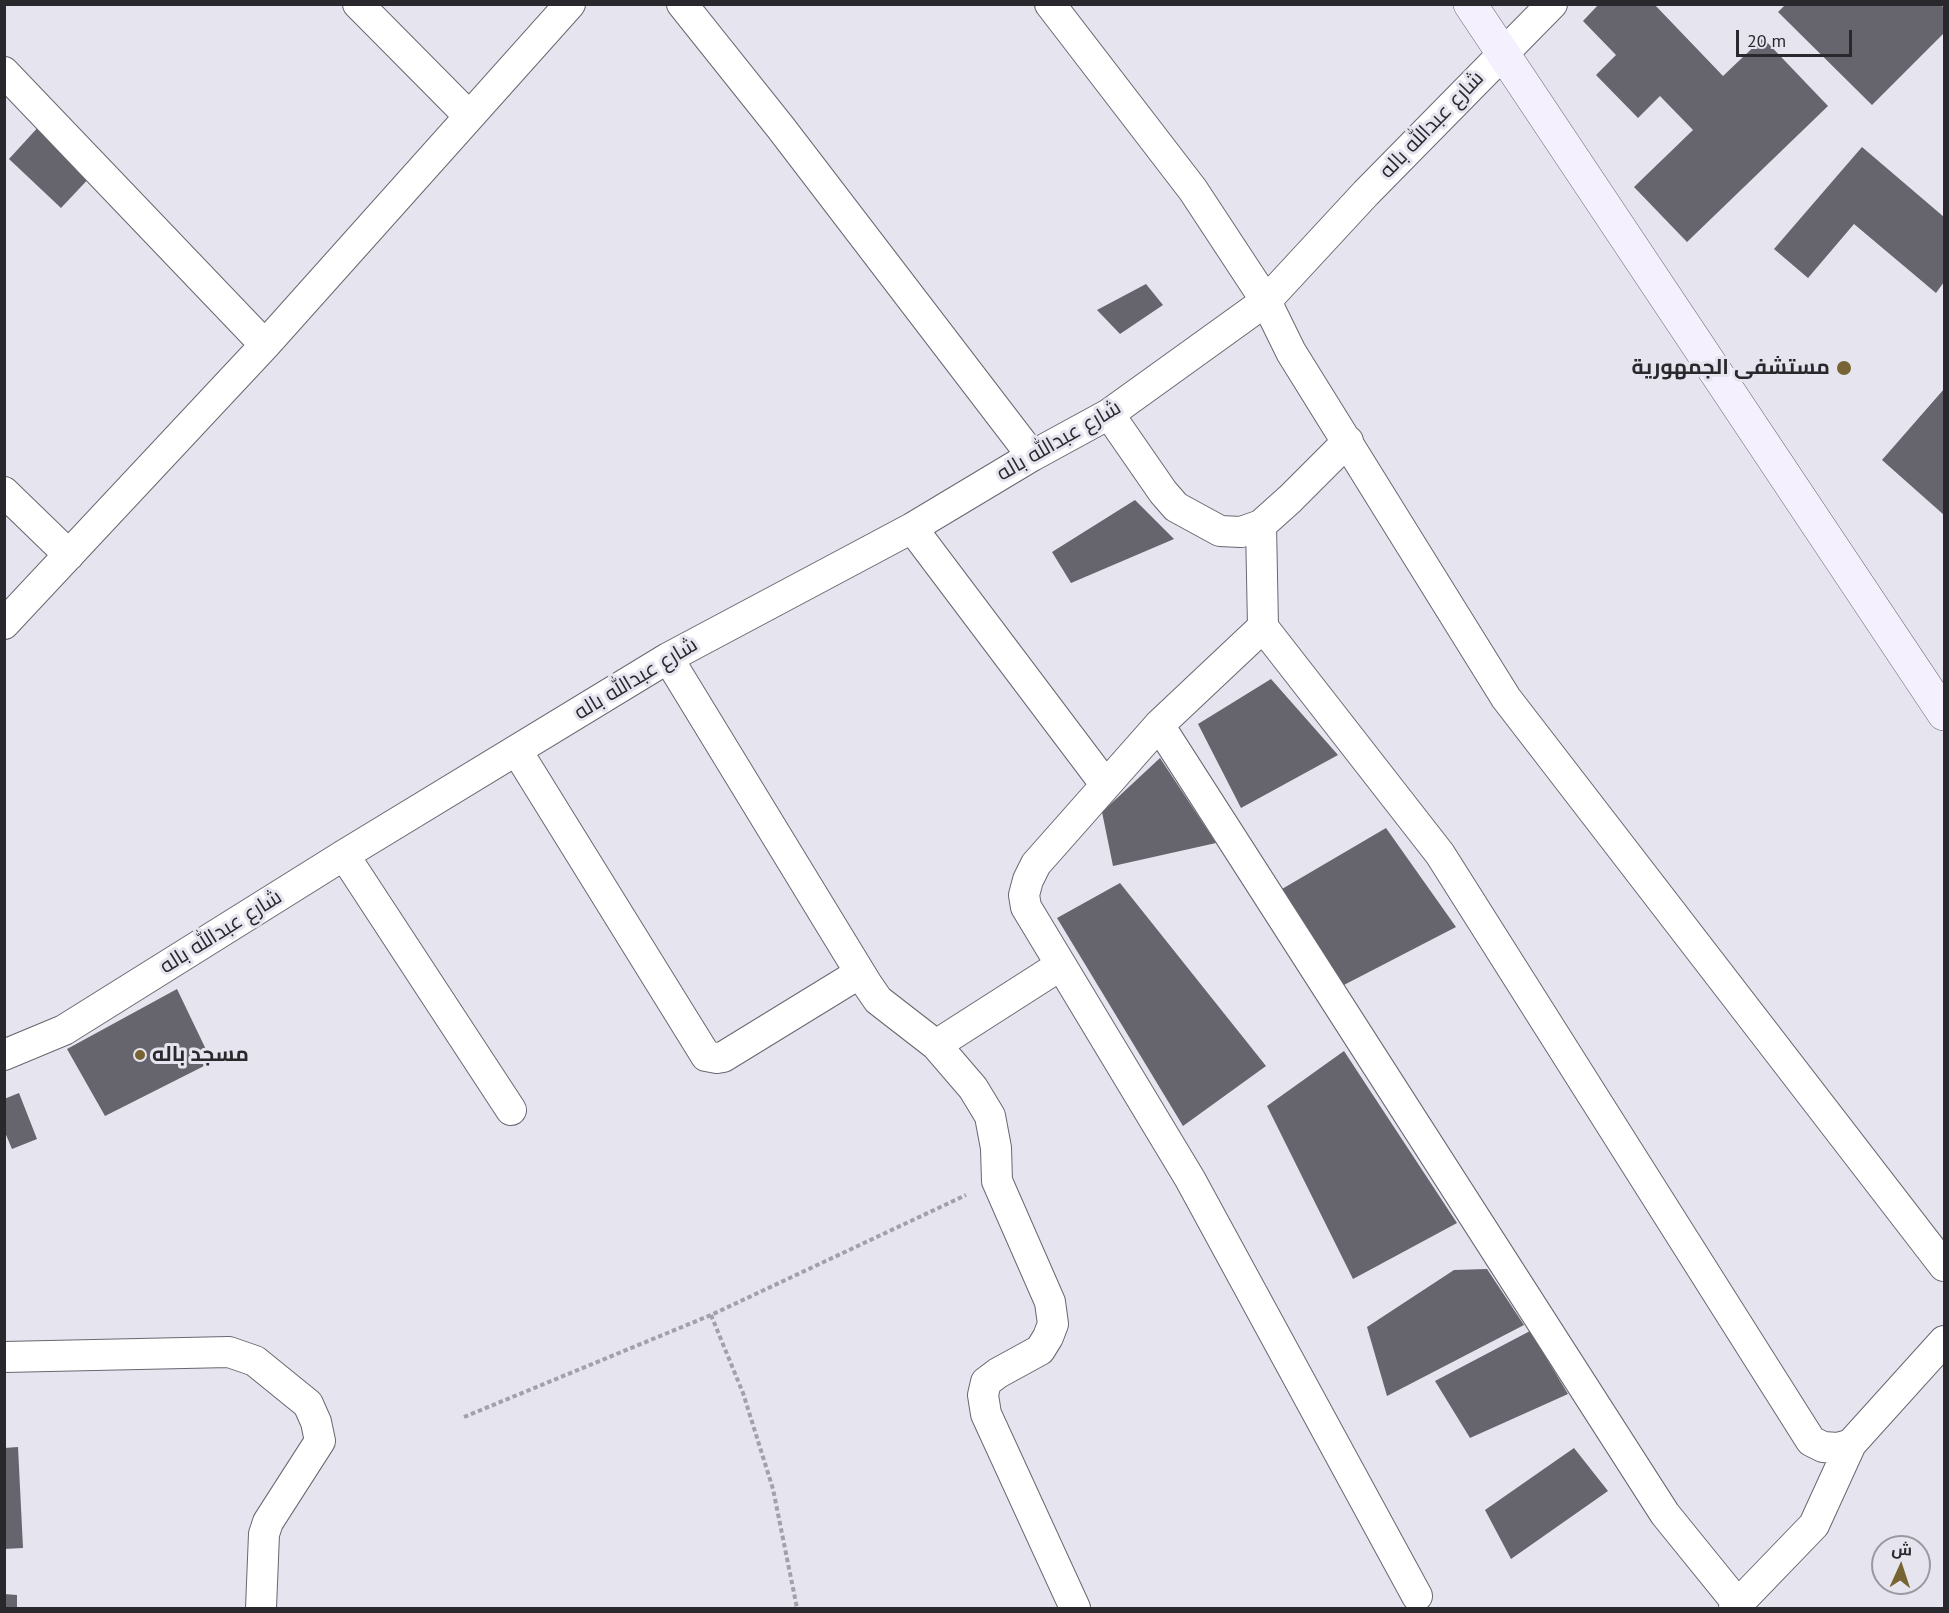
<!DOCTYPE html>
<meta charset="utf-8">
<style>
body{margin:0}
#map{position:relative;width:1949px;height:1613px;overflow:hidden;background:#e6e4ee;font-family:"PT Sans",Cairo,sans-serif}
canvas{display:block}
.frame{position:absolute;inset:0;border:6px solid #29282c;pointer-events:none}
.north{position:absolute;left:1871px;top:1535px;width:60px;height:60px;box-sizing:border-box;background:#e6e4ee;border:2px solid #9a99a0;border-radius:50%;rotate:3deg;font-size:16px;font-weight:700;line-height:24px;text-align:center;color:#29282c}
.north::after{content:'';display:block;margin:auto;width:21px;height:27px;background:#786433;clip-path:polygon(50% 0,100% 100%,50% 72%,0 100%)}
.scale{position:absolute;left:1736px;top:30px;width:116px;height:27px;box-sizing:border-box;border:3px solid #29282c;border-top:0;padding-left:8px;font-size:18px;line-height:21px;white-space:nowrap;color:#29282c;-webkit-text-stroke:4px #e6e4ee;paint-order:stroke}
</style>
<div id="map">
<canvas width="1949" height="1613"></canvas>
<div class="frame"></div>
<div class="north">ش</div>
<div class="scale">20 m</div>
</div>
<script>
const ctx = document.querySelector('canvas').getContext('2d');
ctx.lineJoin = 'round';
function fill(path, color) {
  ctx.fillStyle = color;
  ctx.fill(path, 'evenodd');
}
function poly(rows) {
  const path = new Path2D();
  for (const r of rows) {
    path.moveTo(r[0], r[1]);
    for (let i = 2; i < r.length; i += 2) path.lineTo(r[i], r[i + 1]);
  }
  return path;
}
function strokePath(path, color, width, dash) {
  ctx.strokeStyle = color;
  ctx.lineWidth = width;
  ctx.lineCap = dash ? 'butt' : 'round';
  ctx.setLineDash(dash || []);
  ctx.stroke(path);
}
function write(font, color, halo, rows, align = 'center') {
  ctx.font = font + ' "PT Sans",Cairo,sans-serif';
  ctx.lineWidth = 6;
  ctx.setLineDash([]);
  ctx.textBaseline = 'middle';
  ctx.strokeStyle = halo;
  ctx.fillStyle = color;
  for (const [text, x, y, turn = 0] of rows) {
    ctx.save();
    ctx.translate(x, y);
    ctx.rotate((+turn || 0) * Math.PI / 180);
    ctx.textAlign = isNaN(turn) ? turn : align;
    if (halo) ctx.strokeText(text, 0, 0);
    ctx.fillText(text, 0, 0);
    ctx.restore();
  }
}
const building = poly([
 [1599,4,1654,4,1723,76,1763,38,1828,106,1687,242,1634,187,1693,130,1660,96,1638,118,1596,75,1616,55,1583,21],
 [1785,5,1941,5,1944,8,1944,33,1872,105,1778,12],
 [41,124,94,173,61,208,9,159],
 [1862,147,1944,217,1944,282,1936,293,1854,224,1808,278,1774,249],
 [1146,284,1163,305,1120,334,1097,310],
 [1944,389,1944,515,1882,460],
 [1135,500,1174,539,1071,583,1052,552],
 [1271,679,1338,755,1241,808,1198,724],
 [1160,758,1216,843,1113,866,1102,812],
 [1386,828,1456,927,1340,987,1282,889],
 [1120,883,1266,1066,1183,1126,1057,918],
 [177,989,212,1062,105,1116,67,1049],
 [1344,1051,1457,1223,1353,1279,1267,1106],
 [19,1093,37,1139,12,1149,4,1130,4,1099],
 [1487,1269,1524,1325,1387,1396,1367,1327,1454,1270],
 [1530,1331,1568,1394,1470,1438,1435,1381],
 [18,1447,23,1548,4,1549,4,1448],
 [1574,1448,1608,1491,1511,1559,1485,1510],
 [4,1594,17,1595,17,1608,4,1608]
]);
const path = poly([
 [711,1315,743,1393,773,1489,797,1608],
 [464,1417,711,1315,966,1195]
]);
const street = poly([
 [358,4,469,116],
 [682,4,781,128,1032,456],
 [1552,4,1366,193,1266,301,1291,352,1506,698,1944,1266],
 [4,72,265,345],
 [1109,414,1163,492,1176,507,1220,531,1241,532,1261,525,1290,499,1348,441],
 [4,492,69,555],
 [1261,525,1263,627,1440,854,1811,1441,1823,1447,1838,1448,1851,1444,1944,1341],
 [912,528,1105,784],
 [4,624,265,345,570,4],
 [668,658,867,984,878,1000,936,1045,973,1088,990,1116,996,1148,997,1181,1050,1302,1053,1324,1048,1337,1040,1350,998,1373,986,1382,983,1395,986,1414,1075,1608],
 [1159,725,1665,1514,1738,1604],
 [517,751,706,1056,717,1058,723,1057,860,973],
 [344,855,511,1110],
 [1061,965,1190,1179,1417,1596],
 [936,1045,1061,965,1026,907,1024,895,1028,880,1036,864,1159,725,1263,627],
 [4,1055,64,1030,344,855,668,658,912,528,1032,456,1109,414,1266,301,1193,190,1050,4],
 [4,1357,229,1352,255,1361,308,1404,316,1422,320,1441,268,1522,264,1534,261,1608],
 [1734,1608,1814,1525,1851,1444]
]);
const secondary = poly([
 [1470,4,1944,714]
]);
const markers = [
 [1844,368,8,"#786433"],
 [140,1055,6,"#786433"]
];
const streetNames = [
 ["شارع عبدالله باله",1432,125,-46],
 ["شارع عبدالله باله",1059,441,-30],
 ["شارع عبدالله باله",636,679,-31],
 ["شارع عبدالله باله",221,932,-32]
];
const poiNames = [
 ["مستشفى الجمهورية",1830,368],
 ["مسجد باله",152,1055,"left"]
];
fill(building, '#66646c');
strokePath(street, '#696770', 32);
strokePath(secondary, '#696770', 34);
strokePath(path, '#a2a0a8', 4, [4.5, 3]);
strokePath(street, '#fff', 30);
strokePath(secondary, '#f4f0fe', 33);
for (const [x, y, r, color] of markers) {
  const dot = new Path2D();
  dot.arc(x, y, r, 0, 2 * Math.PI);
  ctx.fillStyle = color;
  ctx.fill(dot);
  strokePath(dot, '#e6e4ee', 2);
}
write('21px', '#29282c', '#e6e4ee', streetNames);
write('bold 21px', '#29282c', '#e6e4ee', poiNames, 'right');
</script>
